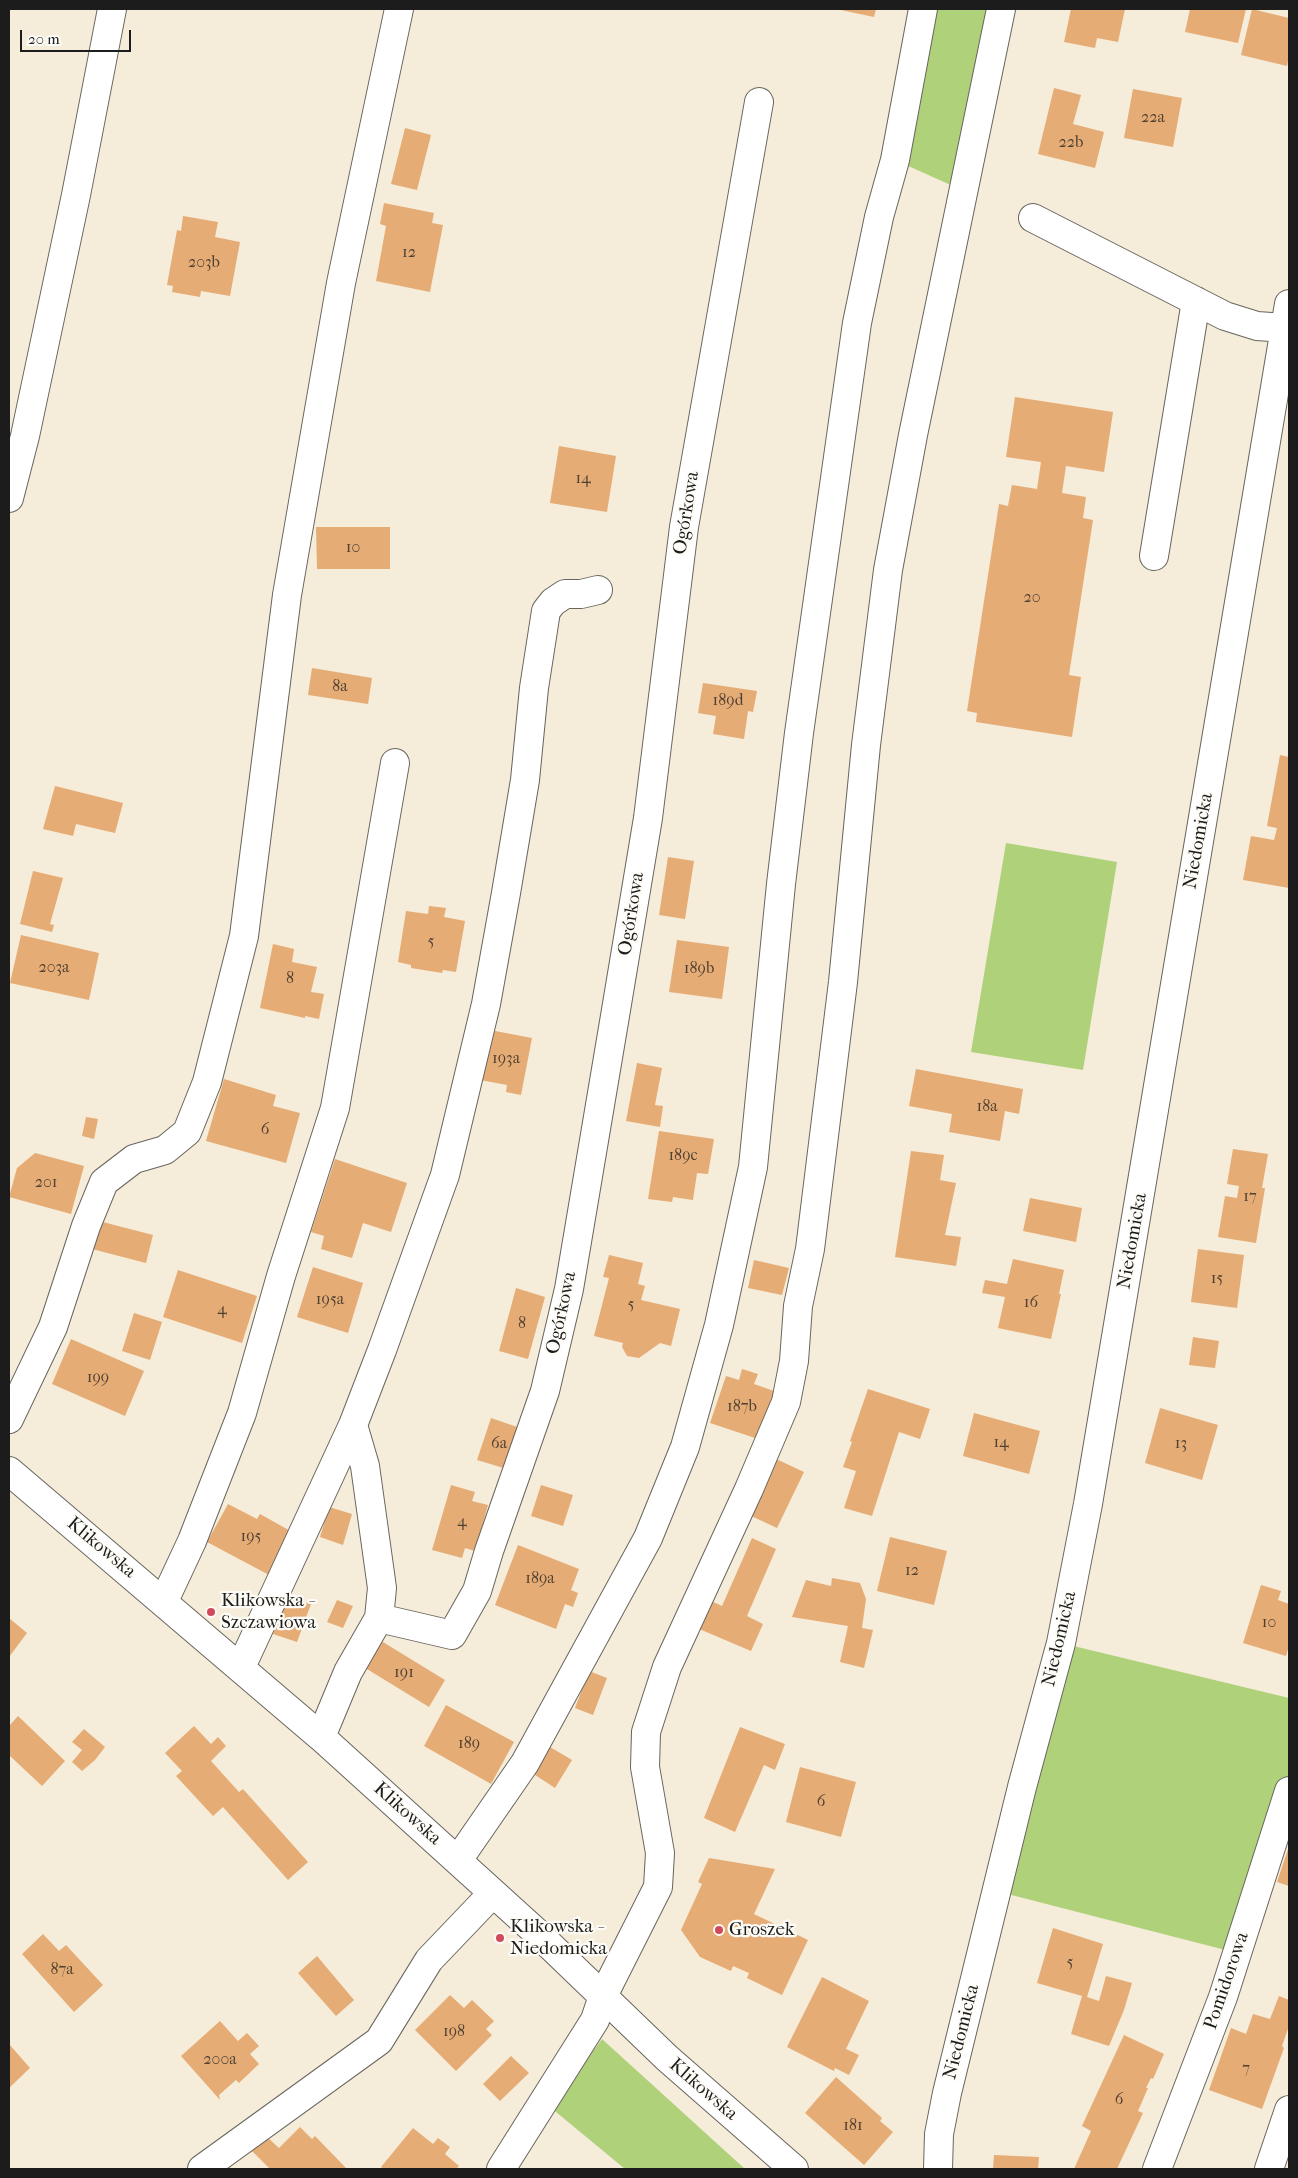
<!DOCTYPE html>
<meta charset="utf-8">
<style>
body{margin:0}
#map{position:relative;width:1298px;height:2178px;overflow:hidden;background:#f5ecd9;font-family:"IM FELL French Canon",serif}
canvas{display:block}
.frame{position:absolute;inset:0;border:10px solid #1c1c1c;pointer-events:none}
.scale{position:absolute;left:20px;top:30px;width:111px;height:22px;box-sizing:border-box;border:2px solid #1c1c1c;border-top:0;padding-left:6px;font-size:15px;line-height:18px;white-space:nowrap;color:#1c1c1c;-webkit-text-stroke:4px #fdfcf7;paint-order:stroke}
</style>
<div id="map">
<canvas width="1298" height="2178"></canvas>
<div class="frame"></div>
<div class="scale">20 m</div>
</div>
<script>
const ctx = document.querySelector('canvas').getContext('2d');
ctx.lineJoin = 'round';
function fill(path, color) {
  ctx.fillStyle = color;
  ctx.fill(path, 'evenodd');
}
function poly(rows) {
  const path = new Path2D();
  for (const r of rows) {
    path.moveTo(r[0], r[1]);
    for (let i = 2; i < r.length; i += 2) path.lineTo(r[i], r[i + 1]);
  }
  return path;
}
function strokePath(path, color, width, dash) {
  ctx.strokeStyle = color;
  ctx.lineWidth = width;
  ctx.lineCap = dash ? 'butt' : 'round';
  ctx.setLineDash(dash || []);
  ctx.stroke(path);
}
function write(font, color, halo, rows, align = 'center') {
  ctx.font = font + ' "IM FELL French Canon",serif';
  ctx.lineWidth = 4.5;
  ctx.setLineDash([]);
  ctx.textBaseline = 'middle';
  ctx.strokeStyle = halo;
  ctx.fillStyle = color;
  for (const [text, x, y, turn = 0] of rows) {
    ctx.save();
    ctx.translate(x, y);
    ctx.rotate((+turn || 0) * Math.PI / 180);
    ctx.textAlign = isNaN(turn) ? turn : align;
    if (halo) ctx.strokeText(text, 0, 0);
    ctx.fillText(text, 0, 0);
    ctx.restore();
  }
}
const green = poly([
 [923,9,1001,9,964,191,895,160],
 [1006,843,1117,862,1083,1070,971,1052],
 [1061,1643,1289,1698,1289,1791,1237,1953,996,1891],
 [602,2039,745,2169,625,2169,550,2107]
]);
const building = poly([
 [836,9,876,9,874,17],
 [1071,9,1125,9,1118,42,1097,38,1095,48,1064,42],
 [1190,9,1246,9,1238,43,1185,32],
 [1252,9,1289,18,1289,56,1287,66,1241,55],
 [1054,88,1081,95,1073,124,1104,132,1095,168,1038,154],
 [1133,89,1182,98,1173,147,1124,138],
 [405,128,431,135,417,190,391,184],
 [384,203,434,213,432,223,443,225,430,292,376,281,386,226,380,224],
 [183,216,218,222,215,237,240,242,230,296,201,291,200,297,172,292,173,286,167,285,177,230,181,231],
 [1015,397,1113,412,1104,472,1066,466,1062,493,1086,497,1083,518,1093,520,1069,675,1081,677,1072,737,976,722,977,713,967,711,999,504,1008,506,1012,485,1037,489,1041,462,1006,457],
 [559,446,616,456,607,512,550,503],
 [316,527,390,527,390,569,317,569],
 [312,668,372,678,368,704,308,695],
 [703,683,757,691,753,712,748,711,744,739,713,734,716,716,698,713],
 [1280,755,1289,757,1289,888,1243,880,1251,836,1274,840,1277,828,1267,826],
 [55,786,123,803,115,833,76,824,73,836,43,829],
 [668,857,694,861,685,919,659,915],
 [33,871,63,878,50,924,54,925,52,932,20,924],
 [429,906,446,908,444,917,465,921,456,972,443,970,442,973,411,968,411,965,398,962,406,911,428,914],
 [21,935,99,953,89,1000,10,983],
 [677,940,729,947,722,999,669,992],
 [273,944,294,949,292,962,317,967,311,992,324,994,319,1019,305,1016,305,1018,260,1008],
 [490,1030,532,1038,521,1095,506,1092,507,1085,480,1080],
 [637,1063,662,1068,655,1105,663,1106,660,1127,626,1121],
 [916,1069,1023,1089,1019,1114,1005,1111,1000,1141,949,1132,952,1114,909,1106],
 [224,1079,276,1095,273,1106,300,1113,286,1163,206,1141],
 [86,1117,98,1119,94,1139,82,1136],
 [659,1131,714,1139,708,1174,697,1173,693,1200,673,1197,672,1202,648,1199],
 [1233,1149,1268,1154,1262,1188,1265,1188,1256,1243,1218,1237,1225,1196,1237,1198,1239,1186,1227,1184],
 [911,1151,944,1155,940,1180,956,1183,945,1235,961,1237,956,1266,895,1257],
 [35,1153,84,1166,71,1214,9,1197,17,1168],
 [335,1159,407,1183,391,1232,363,1223,352,1258,321,1249,324,1236,311,1232],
 [1030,1198,1082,1208,1076,1242,1023,1231],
 [95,1220,153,1235,146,1263,88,1248],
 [1198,1249,1244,1255,1237,1308,1191,1302],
 [609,1255,643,1263,638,1284,645,1286,641,1300,680,1309,671,1346,660,1343,639,1358,627,1356,622,1347,623,1343,594,1336,609,1278,603,1277],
 [1013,1259,1064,1270,1059,1294,1061,1294,1051,1339,998,1328,1005,1297,982,1293,985,1280,1007,1284],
 [754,1260,789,1268,782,1295,748,1288],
 [313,1267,363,1283,348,1333,297,1317],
 [178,1270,257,1296,242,1343,163,1317],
 [516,1288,545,1297,528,1359,499,1351],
 [134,1313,162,1322,150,1360,122,1351],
 [1193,1337,1219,1341,1215,1368,1189,1365],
 [71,1339,144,1371,125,1416,52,1384],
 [742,1369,758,1374,754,1384,774,1391,758,1439,710,1423,726,1376,739,1380],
 [868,1389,930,1409,920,1439,899,1432,872,1516,844,1508,856,1471,843,1467,852,1442,850,1441],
 [1160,1408,1218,1425,1202,1480,1145,1463],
 [974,1413,1040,1431,1029,1474,963,1456],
 [491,1418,520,1428,507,1469,477,1460],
 [774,1458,804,1472,777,1528,747,1514],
 [451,1485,475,1492,472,1501,488,1505,475,1551,465,1548,462,1558,432,1550],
 [541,1485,573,1495,563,1526,531,1516],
 [228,1504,257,1519,260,1514,294,1533,271,1576,207,1542],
 [329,1507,352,1514,343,1545,320,1537],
 [890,1537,947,1551,934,1605,877,1591],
 [752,1538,776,1549,747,1616,763,1624,751,1651,697,1628,709,1600,722,1606],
 [518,1545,579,1569,571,1590,578,1593,573,1607,565,1604,556,1629,495,1605],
 [832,1578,860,1583,866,1599,862,1628,873,1630,864,1668,840,1662,848,1626,792,1617,806,1580,831,1586],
 [1261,1585,1281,1591,1278,1600,1289,1604,1289,1646,1286,1656,1243,1643],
 [287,1595,311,1604,297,1642,273,1634],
 [337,1600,353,1606,343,1628,327,1622],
 [9,1618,27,1633,9,1657],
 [378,1639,445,1680,429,1707,362,1666],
 [589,1671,607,1678,593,1715,575,1708],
 [446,1705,514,1742,491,1784,424,1746],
 [18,1716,65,1761,42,1786,9,1755,9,1726],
 [194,1726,211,1744,218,1737,226,1746,211,1761,239,1792,243,1789,308,1862,288,1880,223,1807,213,1816,176,1776,182,1771,165,1753],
 [740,1727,785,1744,775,1770,764,1765,735,1832,704,1818],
 [84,1729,105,1747,95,1760,82,1771,72,1762,82,1750,72,1742],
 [545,1744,572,1760,555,1788,529,1771],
 [800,1767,856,1782,841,1837,786,1822],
 [1289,1846,1289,1886,1277,1882],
 [709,1858,775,1869,754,1914,808,1940,782,1995,747,1978,749,1973,733,1966,731,1971,700,1957,681,1930,702,1884,698,1882],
 [1053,1928,1103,1944,1087,1997,1099,2001,1106,1976,1132,1983,1124,2010,1109,2046,1071,2034,1082,1996,1037,1983],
 [43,1934,59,1951,66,1945,103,1985,74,2012,22,1954],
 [317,1956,354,2000,336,2016,298,1973],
 [822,1977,869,2001,846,2049,859,2055,849,2075,835,2068,834,2071,787,2047],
 [450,1995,464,2008,472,2000,494,2021,486,2029,492,2035,456,2071,415,2030],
 [1279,1996,1289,2000,1289,2026,1282,2046,1284,2048,1262,2109,1209,2090,1231,2028,1246,2034,1253,2014,1270,2019],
 [220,2021,238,2041,247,2033,259,2046,250,2054,259,2064,239,2083,236,2080,219,2095,220,2100,181,2056],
 [1124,2035,1164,2054,1153,2079,1151,2078,1146,2088,1148,2088,1138,2111,1143,2113,1117,2169,1074,2169,1091,2131,1082,2126],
 [9,2044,30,2068,9,2088],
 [511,2056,529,2073,500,2101,483,2084],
 [836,2077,882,2118,880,2121,893,2132,864,2165,805,2113],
 [300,2127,312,2139,315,2136,347,2169,270,2169,252,2151,267,2137,279,2148],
 [413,2128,433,2144,438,2138,450,2147,445,2154,459,2166,456,2169,384,2169,381,2167],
 [994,2155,1039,2157,1038,2169,993,2169]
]);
const minor = poly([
 [1033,218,1225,316,1257,326,1285,328],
 [9,498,25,436,76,195,112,9],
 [1154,556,1196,301],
 [9,1419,53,1327,86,1226,104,1182,134,1159,165,1150,187,1132,207,1082,244,936,287,595,341,283,399,9],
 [9,1471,321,1737,534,1930,667,2058,794,2169],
 [164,1601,192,1541,242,1413,281,1276,335,1108,395,763],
 [379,1618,452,1635,477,1591,489,1551,545,1391,569,1289,615,1016,648,818,684,527,759,102],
 [241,1667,353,1425],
 [321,1737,348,1672,379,1618,382,1588,365,1466,353,1425,382,1350,445,1175,486,1004,506,893,525,780,534,688,546,611,553,602,565,594,581,594,598,590],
 [458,1860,525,1763,648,1538,685,1447,719,1325,753,1167,781,884,799,733,857,323,879,217,895,160,923,9],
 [202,2169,379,2041,429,1960,493,1893],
 [501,2169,595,2020,603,1996,658,1887,660,1853,645,1767,646,1732,667,1667,749,1489,786,1402,794,1361,798,1306,810,1249,843,982,866,745,888,570,913,435,1001,9],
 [938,2169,939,2134,947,2093,1022,1787,1061,1643,1088,1504,1289,304],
 [1157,2169,1223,1997,1289,1791],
 [1269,2169,1289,2110]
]);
const markers = [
 [211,1612,5,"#d1495b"],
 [719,1930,5,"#d1495b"],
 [500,1938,5,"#d1495b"]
];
const numberNames = [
 ["22a",1153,118],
 ["22b",1071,143],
 ["12",409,253],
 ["203b",204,263],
 ["14",583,479],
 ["10",353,548],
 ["20",1032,598],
 ["8a",340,687],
 ["189d",728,701],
 ["5",431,942],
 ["203a",54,968],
 ["189b",699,969],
 ["8",290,979],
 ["193a",506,1059],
 ["18a",987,1107],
 ["6",265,1130],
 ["189c",683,1156],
 ["201",46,1183],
 ["17",1250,1197],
 ["15",1217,1279],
 ["195a",330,1300],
 ["16",1031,1303],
 ["5",631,1305],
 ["4",222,1310],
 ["8",522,1324],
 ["199",98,1378],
 ["187b",742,1407],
 ["14",1001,1443],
 ["6a",499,1444],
 ["13",1181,1444],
 ["4",462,1522],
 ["195",251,1537],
 ["12",912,1571],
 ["189a",540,1579],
 ["10",1269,1623],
 ["191",404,1673],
 ["189",469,1744],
 ["6",821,1802],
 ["5",1070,1963],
 ["87a",62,1970],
 ["198",454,2032],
 ["200a",220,2060],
 ["7",1246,2069],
 ["6",1119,2100],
 ["181",853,2126]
];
const streetNames = [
 ["Ogórkowa",687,513,-81],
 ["Niedomicka",1199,841,-80],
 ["Ogórkowa",632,914,-81],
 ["Niedomicka",1133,1241,-80],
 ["Ogórkowa",562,1313,-78],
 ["Klikowska",101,1548,40],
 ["Niedomicka",1060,1639,-77],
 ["Klikowska",407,1814,42],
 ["Pomidorowa",1227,1981,-71],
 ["Niedomicka",962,2032,-76],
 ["Klikowska",703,2090,41]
];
const poiNames = [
 ["Klikowska -",221,1601],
 ["Szczawiowa",221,1623],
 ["Klikowska -",510,1927],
 ["Niedomicka",510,1949],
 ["Groszek",729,1930]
];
fill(green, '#afd17a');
fill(building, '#e6ac75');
strokePath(minor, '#68655e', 30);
strokePath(minor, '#fff', 28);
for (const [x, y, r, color] of markers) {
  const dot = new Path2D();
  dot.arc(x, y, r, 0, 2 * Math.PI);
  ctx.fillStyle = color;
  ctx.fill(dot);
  strokePath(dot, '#fdfcf7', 2);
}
write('16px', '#4e4032', null, numberNames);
write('19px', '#1c1c1c', '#fdfcf7', streetNames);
write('19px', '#1c1c1c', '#fdfcf7', poiNames, 'left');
</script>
